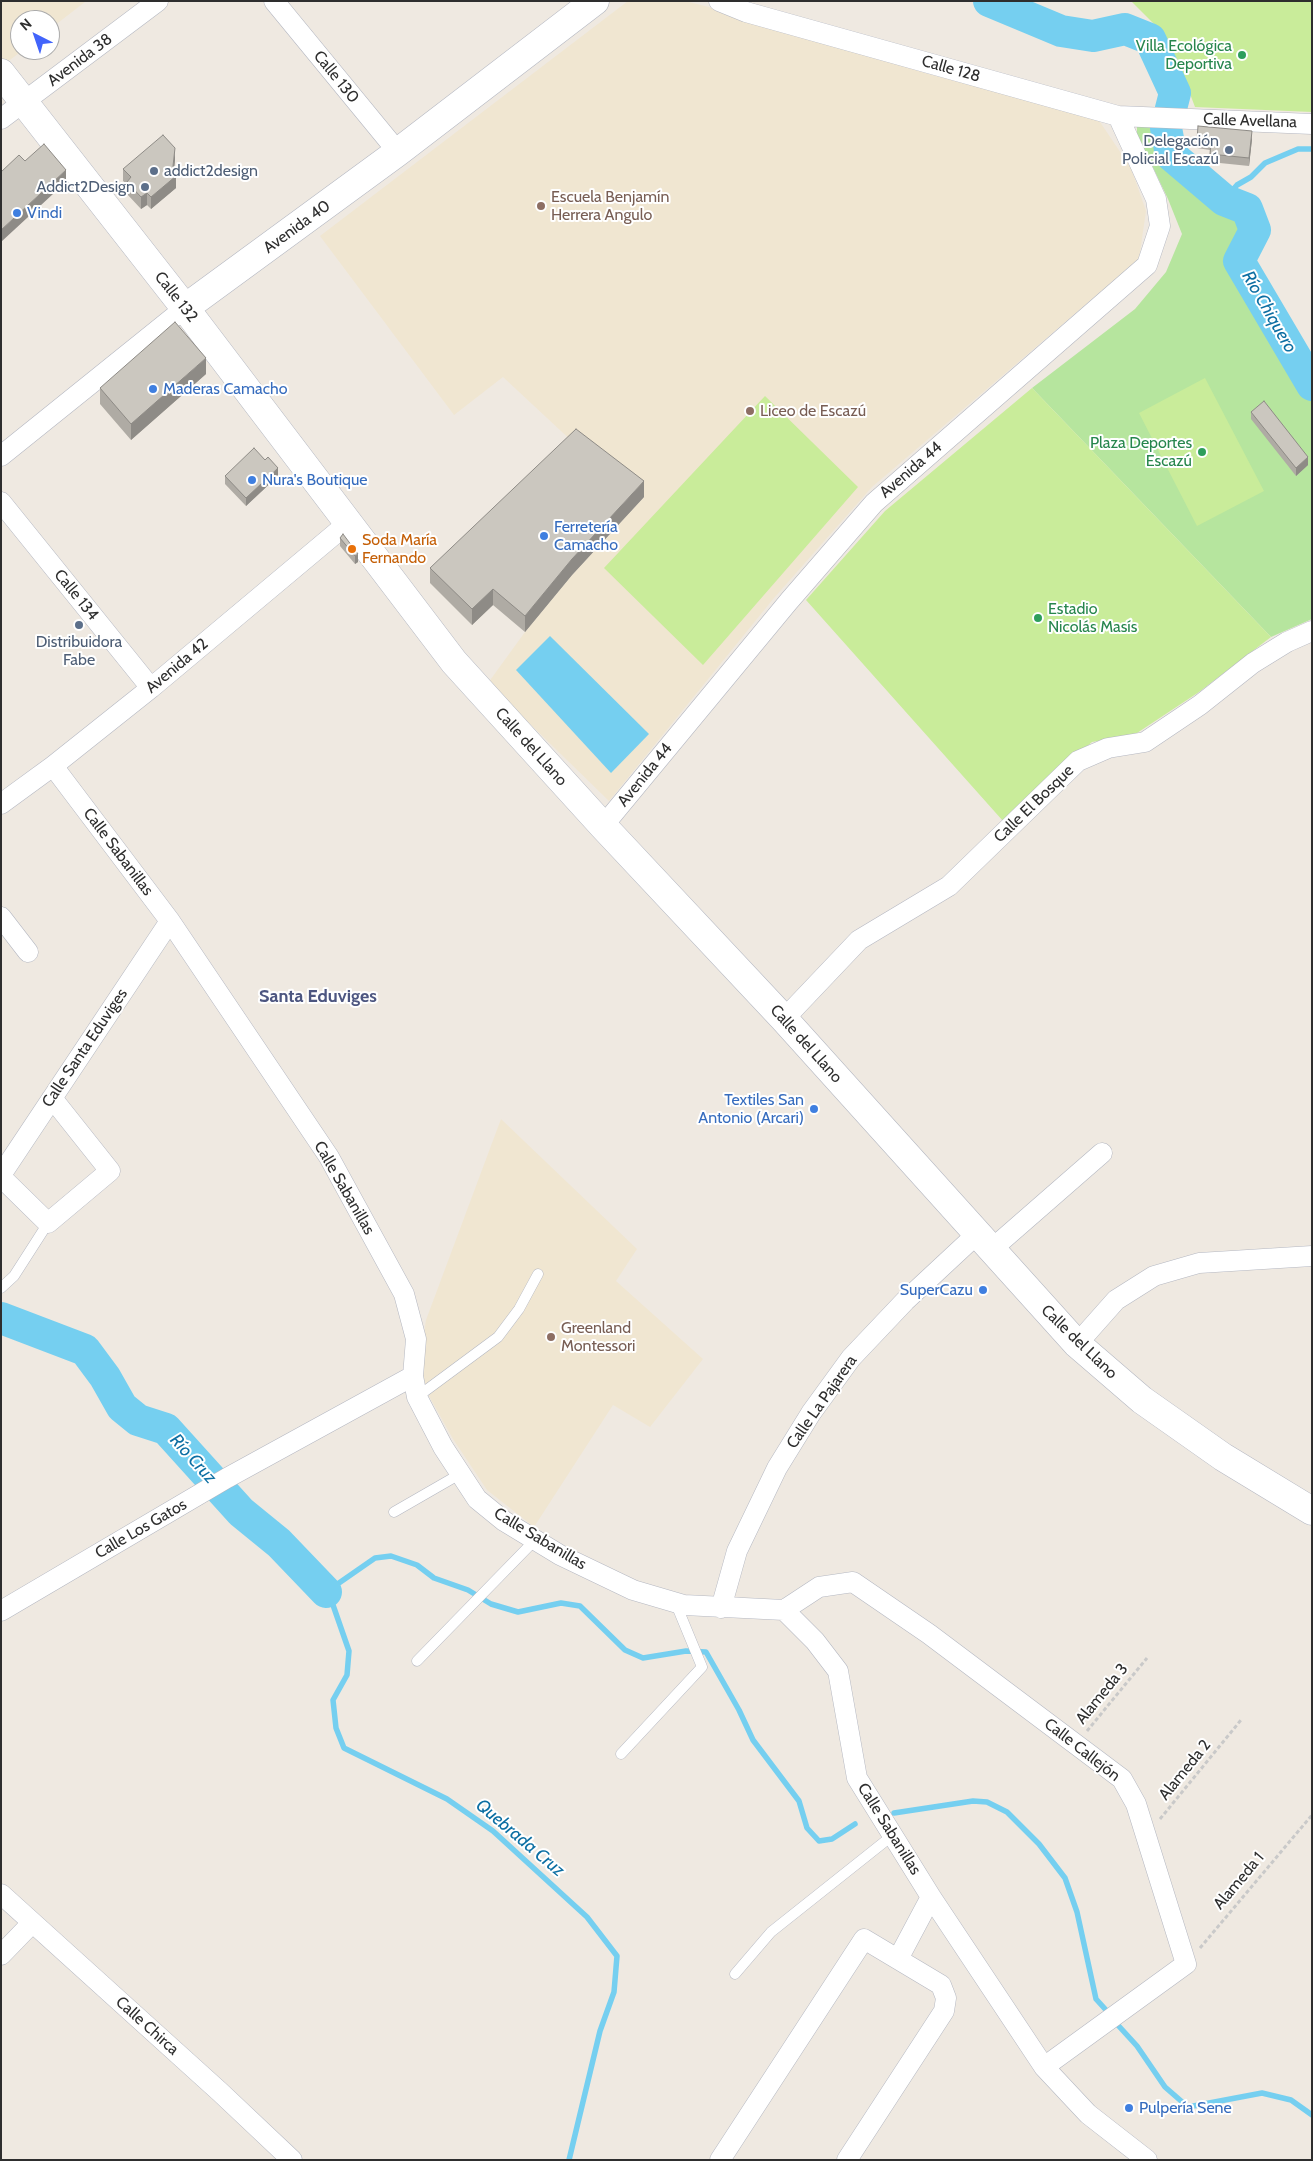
<!DOCTYPE html>
<meta charset="utf-8">
<style>
body{margin:0}
#map{position:relative;width:1313px;height:2161px;overflow:hidden;background:#efe9e1;font-family:Cabin,sans-serif}
canvas{display:block}
.frame{position:absolute;inset:0;border:2px solid #2e2e2e;pointer-events:none}
.north{position:absolute;left:10px;top:10px;width:50px;height:50px;box-sizing:border-box;background:#fff;border:1px solid #ababab;border-radius:50%;rotate:319deg;font-size:14px;font-weight:700;line-height:20px;text-align:center;color:#2e2e2e}
.north::after{content:'';display:block;margin:auto;width:18px;height:22px;background:#4264fb;clip-path:polygon(50% 0,100% 100%,50% 72%,0 100%)}
</style>
<div id="map">
<canvas width="1313" height="2161"></canvas>
<div class="frame"></div>
<div class="north">N</div>
</div>
<script>
const ctx = document.querySelector('canvas').getContext('2d');
ctx.lineJoin = 'round';
function fill(path, color) {
  ctx.fillStyle = color;
  ctx.fill(path, 'evenodd');
}
function poly(rows) {
  const path = new Path2D();
  for (const r of rows) {
    path.moveTo(r[0], r[1]);
    for (let i = 2; i < r.length; i += 2) path.lineTo(r[i], r[i + 1]);
  }
  return path;
}
function strokePath(path, color, width, dash) {
  ctx.strokeStyle = color;
  ctx.lineWidth = width;
  ctx.lineCap = dash ? 'butt' : 'round';
  ctx.setLineDash(dash || []);
  ctx.stroke(path);
}
function write(font, color, halo, rows, align = 'center') {
  ctx.font = font + ' Cabin,sans-serif';
  ctx.lineWidth = 4;
  ctx.setLineDash([]);
  ctx.textBaseline = 'middle';
  ctx.strokeStyle = halo;
  ctx.fillStyle = color;
  for (const [text, x, y, turn = 0] of rows) {
    ctx.save();
    ctx.translate(x, y);
    ctx.rotate((+turn || 0) * Math.PI / 180);
    ctx.textAlign = isNaN(turn) ? turn : align;
    if (halo) ctx.strokeText(text, 0, 0);
    ctx.fillText(text, 0, 0);
    ctx.restore();
  }
}
const education = poly([
 [1,1,84,1,85,2,50,29,50,20,20,20,20,50,23,50,6,63,1,57],
 [628,1,685,1,741,15,925,73,1098,119,1131,168,1146,211,1139,259,872,487,774,598,609,801,488,683,525,632,572,575,644,497,576,445,503,377,454,415,320,236],
 [501,1119,637,1249,616,1281,703,1359,650,1427,613,1405,534,1527,487,1490,453,1439,424,1387,421,1354,426,1320]
]);
const green = poly([
 [1160,124,1169,160,1220,207,1240,214,1248,229,1233,264,1312,399,1312,619,1271,637,1032,388,1135,309,1166,272,1182,234,1168,199,1137,134,1137,126]
]);
const pitch = poly([
 [1131,1,1312,1,1312,112,1195,107,1184,78,1162,32],
 [1205,378,1264,491,1197,526,1139,413],
 [1032,388,1271,637,1199,692,1134,735,1092,742,1003,821,806,600,885,511],
 [765,396,858,487,703,665,604,568]
]);
const water = poly([
 [550,636,649,734,611,773,516,670]
]);
const stream = poly([
 [1224,200,1237,185,1251,177,1265,163,1298,149,1312,149],
 [894,1813,973,1801,987,1802,1007,1812,1039,1844,1065,1878,1077,1912,1096,1999,1106,2010],
 [1116,2023,1137,2046,1165,2087,1188,2107,1262,2093,1291,2100,1312,2115],
 [569,2160,600,2031,614,1992,617,1956,587,1917,493,1831,447,1799,344,1748,336,1728,333,1700,347,1675,349,1651,333,1605,326,1592,375,1558,391,1556,417,1565,434,1578,468,1590,491,1604,518,1612,561,1603,580,1606,625,1650,643,1658,686,1651,706,1652,739,1710,753,1740,799,1801,807,1828,819,1841,832,1839,855,1824]
]);
const river = poly([
 [989,1,1061,31,1093,36,1125,29,1150,39,1175,93,1166,128,1171,155,1224,200,1247,209,1255,230,1239,261,1312,385],
 [1,1318,85,1350,105,1377,122,1407,138,1420,166,1429,241,1512,279,1543,326,1592]
]);
const path = poly([
 [1087,1731,1147,1658],
 [1160,1819,1241,1720],
 [1200,1948,1312,1815]
]);
const lane = poly([
 [1,1288,14,1276,48,1223],
 [417,1397,498,1337,519,1309,538,1274],
 [394,1512,460,1474],
 [417,1661,535,1540],
 [621,1754,702,1667,676,1604],
 [735,1974,771,1932,893,1835]
]);
const street = poly([
 [274,1,398,152],
 [719,1,746,12,1118,116,1312,124],
 [1,119,158,1],
 [1,456,185,308],
 [1,502,151,688],
 [53,766,170,921,329,1157,404,1294,416,1339,413,1376,417,1397,443,1447,477,1499,504,1521,560,1555,633,1590,684,1605,784,1610,815,1641,838,1671,857,1778,931,1897,1044,2067,1088,2114,1147,2160],
 [1,804,53,766,151,688,348,523],
 [603,826,789,601,874,503,1147,265,1160,226,1156,199,1118,116],
 [1,917,28,952],
 [784,1019,859,940,949,886,1078,761,1108,748,1145,742,1200,705,1253,663,1287,642,1312,631],
 [1,1175,170,921],
 [1,1177,48,1223,110,1171,52,1098],
 [992,1249,1102,1153],
 [1077,1344,1116,1300,1154,1276,1199,1263,1312,1256],
 [721,1608,737,1551,777,1468,811,1413,851,1358,905,1301,977,1234],
 [784,1610,819,1587,853,1582,929,1634,1122,1779,1136,1804,1186,1964,1044,2067],
 [1,1611,227,1478,413,1376],
 [1,1894,220,2092,292,2160],
 [1,1955,32,1923],
 [898,1959,931,1897],
 [720,2160,864,1939,941,1985,946,1998,944,2011,847,2160]
]);
const secondary = poly([
 [1,73,185,308,454,662,603,826,784,1019,1077,1344,1142,1400,1223,1457,1312,1511],
 [185,308,398,152,595,1]
]);
const wall = poly([
 [1252,139,1249,166,1210,162,1210,150,1197,148,1197,140],
 [175,160,174,170,176,188,151,209,147,205,141,209,127,194,127,184,123,181,123,169],
 [206,374,131,440,100,404,100,388],
 [1251,412,1308,465,1296,476,1251,419],
 [225,476,278,476,246,506,225,484],
 [644,497,572,575,525,632,493,605,472,625,430,583,430,568],
 [343,534,358,562,355,564,340,546,340,538]
]);
const shadedWall = poly([
 [1252,131,1252,139,1249,166,1249,158],
 [175,148,175,160,173,178,173,166],
 [66,170,66,182,1,242,1,230],
 [176,176,176,188,151,209,151,197],
 [147,193,147,205,141,209,141,197],
 [206,358,206,374,131,440,131,424],
 [1308,457,1308,465,1296,476,1296,468],
 [278,468,278,476,246,506,246,498],
 [644,481,644,497,572,575,525,632,525,616,572,559],
 [358,554,358,562,355,564,355,556],
 [493,589,493,605,472,625,472,609]
]);
const building = poly([
 [1198,126,1252,131,1249,158,1210,154,1211,142,1197,140,1198,126],
 [163,135,175,148,173,166,176,176,151,197,147,193,141,197,127,182,131,177,123,169,163,135],
 [44,144,66,170,1,230,1,172,19,155,25,161,44,144],
 [175,322,206,358,131,424,100,388,175,322],
 [1264,401,1308,457,1296,468,1251,412,1264,401],
 [576,429,644,481,572,559,525,616,493,589,472,609,430,568,576,429],
 [254,448,265,460,268,457,278,468,246,498,225,476,254,448],
 [343,534,358,554,355,556,340,538,343,534]
]);
const markers = [
 [1242,55,5,"#2e9e5b"],
 [1229,150,5,"#5c6f8a"],
 [154,171,5,"#5c6f8a"],
 [145,187,5,"#5c6f8a"],
 [541,206,5,"#8d6e63"],
 [17,213,5,"#3f7fe0"],
 [153,389,5,"#3f7fe0"],
 [750,411,5,"#8d6e63"],
 [1202,452,5,"#2e9e5b"],
 [252,480,5,"#3f7fe0"],
 [544,536,5,"#3f7fe0"],
 [352,549,5,"#e8710a"],
 [1038,618,5,"#2e9e5b"],
 [79,625,5,"#5c6f8a"],
 [814,1109,5,"#3f7fe0"],
 [983,1290,5,"#3f7fe0"],
 [551,1337,5,"#8d6e63"],
 [1129,2108,5,"#3f7fe0"]
];
const leisureNames = [
 ["Villa Ecológica",1232,46],
 ["Deportiva",1232,64],
 ["Plaza Deportes",1192,443],
 ["Escazú",1192,461],
 ["Estadio",1048,609,"left"],
 ["Nicolás Masís",1048,627,"left"]
];
const streetNames = [
 ["Avenida 38",80,60,-37],
 ["Calle 128",951,69,16],
 ["Calle 130",336,77,51],
 ["Calle Avellana",1250,121,2],
 ["Avenida 40",297,227,-36],
 ["Calle 132",176,297,52],
 ["Avenida 44",911,470,-41],
 ["Calle 134",76,595,51],
 ["Avenida 42",177,666,-40],
 ["Calle del Llano",531,747,48],
 ["Avenida 44",645,775,-51],
 ["Calle El Bosque",1034,804,-44],
 ["Calle Sabanillas",118,852,53],
 ["Calle del Llano",806,1044,48],
 ["Calle Santa Eduviges",85,1048,-56],
 ["Calle Sabanillas",344,1188,60],
 ["Calle del Llano",1079,1342,44],
 ["Calle La Pajarera",822,1402,-55],
 ["Calle Los Gatos",141,1529,-30],
 ["Calle Sabanillas",540,1539,31],
 ["Alameda 3",1102,1694,-51],
 ["Calle Callejón",1082,1750,38],
 ["Alameda 2",1185,1770,-51],
 ["Calle Sabanillas",889,1829,58],
 ["Alameda 1",1239,1881,-50],
 ["Calle Chirca",147,2026,42]
];
const serviceNames = [
 ["Delegación",1219,141],
 ["Policial Escazú",1219,159],
 ["addict2design",164,171,"left"],
 ["Addict2Design",135,187],
 ["Distribuidora",79,642,"center"],
 ["Fabe",79,660,"center"]
];
const educationNames = [
 ["Escuela Benjamín",551,197],
 ["Herrera Angulo",551,215],
 ["Liceo de Escazú",760,411],
 ["Greenland",561,1328],
 ["Montessori",561,1346]
];
const shopNames = [
 ["Vindi",27,213],
 ["Maderas Camacho",163,389],
 ["Nura's Boutique",262,480],
 ["Ferretería",554,527],
 ["Camacho",554,545],
 ["Textiles San",804,1100,"right"],
 ["Antonio (Arcari)",804,1118,"right"],
 ["SuperCazu",973,1290,"right"],
 ["Pulpería Sene",1139,2108]
];
const foodNames = [
 ["Soda María",362,540],
 ["Fernando",362,558]
];
const waterNames = [
 ["Río Chiquero",1269,312,60],
 ["Río Cruz",193,1459,48],
 ["Quebrada Cruz",520,1838,40]
];
const neighbourhoodNames = [
 ["Santa Eduviges",318,997]
];
fill(education, '#f0e6d1');
fill(green, '#b6e59e');
fill(pitch, '#c9ec9a');
fill(water, '#75cff0');
strokePath(stream, '#75cff0', 5.5);
strokePath(river, '#75cff0', 32);
strokePath(lane, '#b4b7c1', 11);
strokePath(street, '#b4b7c1', 21);
strokePath(secondary, '#b4b7c1', 29);
strokePath(path, '#c9c9c9', 3, [4, 2.5]);
strokePath(lane, '#fff', 10);
strokePath(street, '#fff', 20);
strokePath(secondary, '#fff', 28);
fill(wall, '#afaba4');
fill(shadedWall, '#8e8b86');
fill(building, '#cbc7bf');
strokePath(building, '#8e8b86', 1);
for (const [x, y, r, color] of markers) {
  const dot = new Path2D();
  dot.arc(x, y, r, 0, 2 * Math.PI);
  ctx.fillStyle = color;
  ctx.fill(dot);
  strokePath(dot, '#fff', 2);
}
write('16px', '#27864d', '#fff', leisureNames, 'right');
write('16px', '#2e2e2e', '#fff', streetNames);
write('16px', '#4e5e75', '#fff', serviceNames, 'right');
write('16px', '#785e54', '#fff', educationNames, 'left');
write('16px', '#366cbe', '#fff', shopNames, 'left');
write('16px', '#c56008', '#fff', foodNames, 'left');
write('italic 18px', '#0d6fa3', '#fff', waterNames);
write('bold 18px', '#4d5680', '#fff', neighbourhoodNames);
</script>
